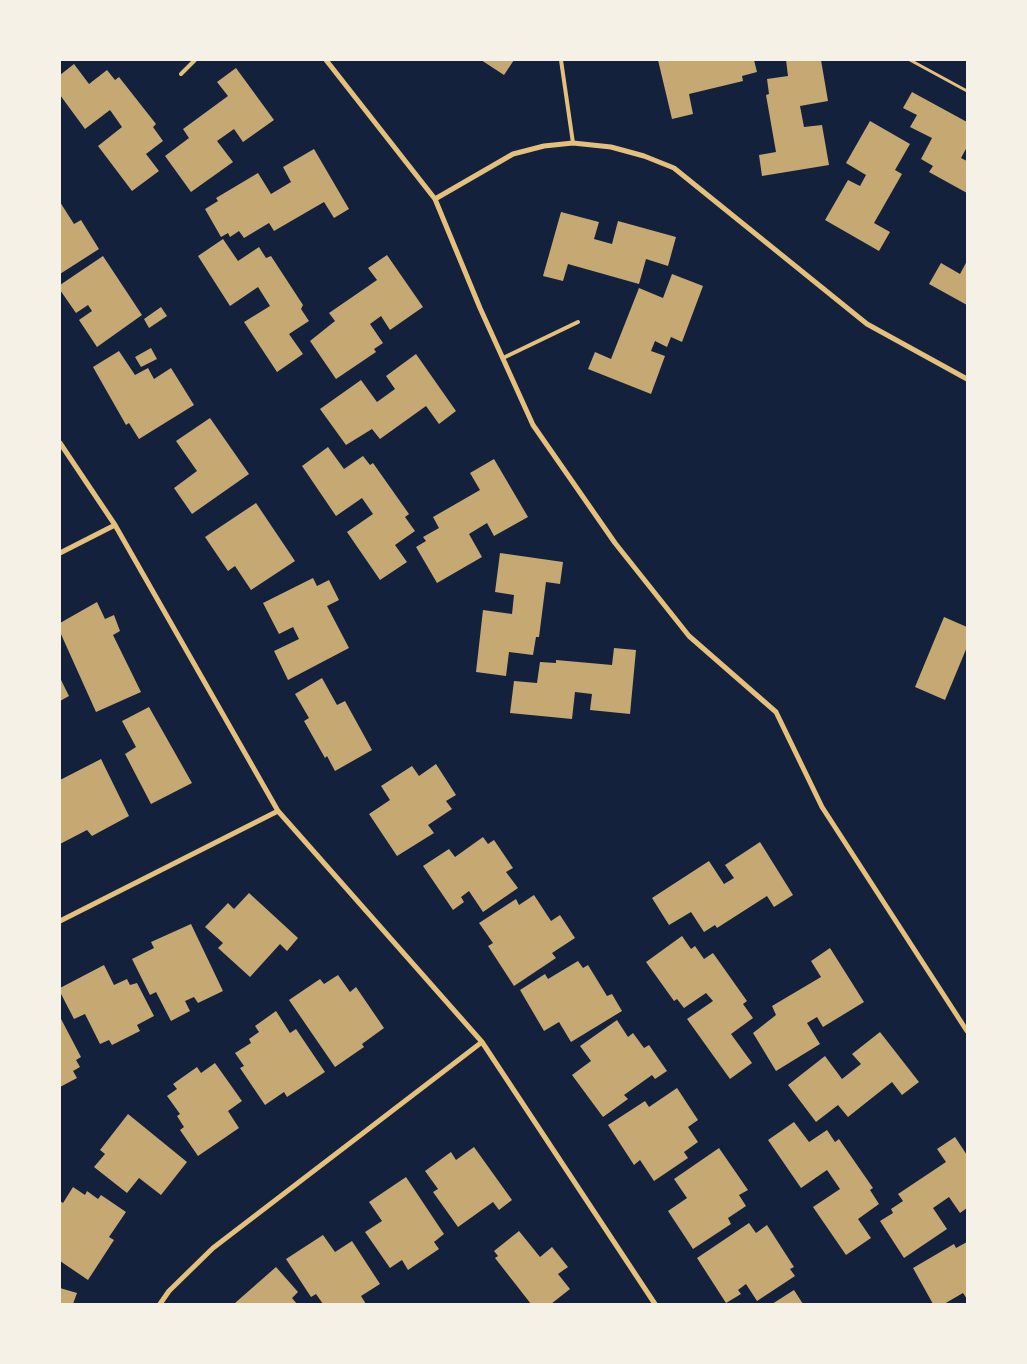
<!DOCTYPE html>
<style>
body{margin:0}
#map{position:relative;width:1027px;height:1364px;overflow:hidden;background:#14213d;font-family:"DM Sans",sans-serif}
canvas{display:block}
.frame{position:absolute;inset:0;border:61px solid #f6f1e7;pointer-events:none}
</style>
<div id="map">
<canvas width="1027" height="1364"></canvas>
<div class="frame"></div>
</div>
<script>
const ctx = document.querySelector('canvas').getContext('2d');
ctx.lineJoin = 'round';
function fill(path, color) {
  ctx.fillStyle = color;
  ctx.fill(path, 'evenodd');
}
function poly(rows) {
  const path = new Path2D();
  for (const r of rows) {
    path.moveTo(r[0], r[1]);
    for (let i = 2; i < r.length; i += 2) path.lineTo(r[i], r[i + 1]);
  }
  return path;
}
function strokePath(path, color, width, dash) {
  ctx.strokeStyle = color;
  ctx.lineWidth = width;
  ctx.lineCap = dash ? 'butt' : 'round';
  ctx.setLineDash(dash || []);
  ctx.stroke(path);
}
const building = poly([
 [481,60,514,60,504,75],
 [658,60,754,60,757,72,742,76,743,81,689,94,693,114,672,119],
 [786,60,821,60,828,101,800,106,804,127,822,125,829,165,762,176,759,155,776,152,766,95,769,94,767,79,788,76],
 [74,64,89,84,107,70,115,80,119,77,156,124,153,127,163,141,146,154,159,171,132,191,98,146,122,127,110,110,85,129,60,95,60,75],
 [236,68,274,120,243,142,234,129,217,141,233,162,191,192,165,156,189,138,183,129,228,96,217,82],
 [912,92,967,122,967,147,961,158,967,161,967,193,929,172,933,166,921,159,932,138,910,127,917,115,903,108],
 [870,121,910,144,895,170,902,174,874,223,890,232,879,251,825,220,848,180,860,186,866,175,846,163],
 [314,149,349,209,334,218,324,202,274,231,269,223,244,238,239,231,230,237,228,233,221,237,205,209,218,201,216,198,258,173,271,194,291,182,283,167],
 [60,202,74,224,81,220,99,249,60,274],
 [561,212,599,222,594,239,612,244,618,221,676,237,668,266,646,259,639,284,568,264,563,281,543,276],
 [223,239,238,261,259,247,266,258,271,256,303,305,301,309,309,321,289,334,303,354,277,372,244,322,270,306,258,287,230,306,198,256],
 [387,255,423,307,390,330,381,316,370,324,383,343,374,349,376,352,336,379,310,341,335,321,329,313,377,280,368,268],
 [103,256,142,315,97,347,79,320,92,311,88,305,76,313,60,290,60,285],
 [967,261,967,305,929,284,941,263,960,274],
 [672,274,703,286,682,342,671,337,667,347,655,341,651,351,665,356,651,394,588,369,595,352,611,359,639,288,663,298],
 [161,307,167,316,149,328,144,319],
 [151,348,157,359,141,367,135,357],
 [119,351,135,375,148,368,154,379,171,368,194,405,139,439,129,423,126,425,93,367],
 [416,354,456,411,439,424,426,406,380,439,372,429,346,445,320,409,361,380,377,402,395,389,386,376],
 [210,418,249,474,192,514,174,488,197,471,176,441],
 [328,447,344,469,363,456,370,465,373,463,409,514,405,517,415,531,395,545,407,562,380,580,347,532,373,514,362,498,336,516,302,466],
 [494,459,528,517,494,536,487,523,469,534,482,557,437,583,416,547,426,541,423,537,439,528,433,517,480,490,470,473],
 [256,503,295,561,251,590,235,566,228,571,205,537],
 [500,553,563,562,560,584,546,582,539,637,536,637,533,655,509,652,506,676,476,672,483,610,512,614,514,595,495,592],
 [313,578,317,586,329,580,339,600,327,606,349,648,288,680,274,651,299,639,293,627,279,634,263,603],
 [97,602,105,619,114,615,120,631,113,635,141,692,96,712,60,632,60,623],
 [944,617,967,627,967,647,945,700,915,687],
 [614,648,636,650,630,714,590,710,592,694,575,692,572,719,510,713,514,681,537,683,540,662,556,663,556,660,612,665],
 [60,678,69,696,60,701],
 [322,678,337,705,345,701,372,750,335,771,327,756,325,758,304,721,309,718,295,694],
 [149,707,192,783,151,804,125,754,136,747,122,721],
 [101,759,129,816,92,836,87,830,60,844,60,780],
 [436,764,456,795,446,801,452,809,428,825,434,833,397,856,369,814,390,800,381,786,412,766,419,776],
 [483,837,488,844,494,840,513,868,506,872,518,888,483,912,469,891,461,897,464,902,453,910,423,866,449,849,455,857],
 [760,842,793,895,774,907,767,896,717,928,715,925,704,932,691,912,669,925,652,898,709,861,724,884,734,878,725,865],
 [249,893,298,938,287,951,280,944,250,977,218,948,223,943,205,927,228,903,234,909],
 [534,895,551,921,560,915,575,938,552,953,556,958,514,986,488,946,493,943,479,923,516,899,519,905],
 [191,924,223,991,198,1003,194,997,185,1001,190,1011,171,1021,156,992,150,995,132,959,154,948,151,942],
 [682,936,691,949,695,946,704,959,713,953,747,1001,743,1004,753,1018,731,1034,752,1063,730,1079,687,1019,713,1001,706,993,684,1008,677,999,674,1001,646,962],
 [830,948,864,1002,823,1027,817,1017,807,1023,820,1044,776,1071,753,1033,776,1015,772,1006,821,977,811,961],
 [578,961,583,968,588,965,607,996,612,994,622,1011,571,1042,559,1022,544,1031,520,990,545,974,548,979],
 [104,965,114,985,127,979,130,985,137,983,154,1016,137,1025,140,1031,112,1045,109,1040,100,1044,85,1014,74,1019,60,992,60,988],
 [338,975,350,992,356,987,384,1028,362,1044,364,1047,335,1067,289,1000,320,979,324,984],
 [276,1011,290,1033,296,1029,325,1072,287,1097,284,1092,265,1105,240,1068,244,1066,235,1053,251,1043,249,1039,259,1032,255,1026],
 [60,1017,81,1057,76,1060,80,1067,73,1071,77,1078,60,1087],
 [617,1020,628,1037,633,1033,644,1048,649,1045,667,1071,655,1079,652,1075,624,1095,628,1099,603,1117,572,1075,591,1061,580,1046],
 [880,1032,919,1082,902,1095,892,1082,848,1117,838,1105,816,1122,788,1085,825,1056,842,1079,861,1064,852,1054],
 [215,1063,242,1101,228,1111,239,1128,198,1156,180,1130,184,1127,177,1116,180,1114,167,1096,177,1089,173,1084,197,1067,201,1073],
 [677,1088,698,1120,688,1127,698,1142,684,1152,688,1158,654,1181,640,1160,634,1165,608,1125,645,1101,649,1107],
 [128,1114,187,1162,161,1195,139,1178,127,1193,94,1167,105,1154,100,1150],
 [794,1122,809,1142,827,1130,835,1142,839,1139,873,1188,870,1190,879,1204,858,1219,871,1238,846,1255,813,1207,840,1189,827,1170,801,1188,768,1140],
 [955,1137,967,1155,967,1208,960,1213,949,1197,933,1208,947,1229,904,1258,880,1221,893,1213,891,1209,903,1201,898,1194,946,1162,937,1149],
 [474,1147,512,1200,499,1210,493,1202,458,1227,433,1192,438,1189,425,1171,451,1152,456,1160],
 [719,1148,748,1190,739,1195,746,1206,728,1218,731,1224,693,1249,668,1211,687,1198,674,1179],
 [406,1177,444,1234,434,1242,439,1249,408,1270,402,1260,390,1268,365,1232,382,1221,369,1202],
 [73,1187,85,1195,87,1191,98,1199,101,1195,126,1212,109,1237,114,1240,88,1280,60,1261,60,1201,63,1203],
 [749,1223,756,1233,767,1225,794,1267,790,1269,795,1276,757,1301,746,1284,738,1290,741,1294,726,1303,697,1258],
 [519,1231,540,1257,552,1247,568,1267,558,1274,570,1289,551,1304,531,1304,495,1258,498,1256,494,1251],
 [323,1235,335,1252,352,1241,380,1284,361,1296,366,1304,323,1304,316,1294,311,1297,286,1259],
 [967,1242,967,1299,963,1293,944,1304,933,1304,913,1268,954,1244,956,1248],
 [276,1267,298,1292,292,1298,297,1304,235,1303],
 [60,1288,77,1293,73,1304,60,1304],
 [794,1290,803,1304,772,1304]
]);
const path = poly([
 [910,60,967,91]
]);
const service = poly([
 [561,60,573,143],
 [181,74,195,60],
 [503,358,578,322]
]);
const minor = poly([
 [326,60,435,199,480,308,533,425,615,543,689,636,776,712,822,807,967,1031],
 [435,199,513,154,544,146,573,143,611,147,644,156,674,168,867,324,967,379],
 [60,443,115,525,278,811,482,1042,655,1304],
 [60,553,115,525],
 [60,921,278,811],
 [160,1304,169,1291,213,1248,482,1042]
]);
fill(building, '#c6a872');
strokePath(path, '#e5c07b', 3);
strokePath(service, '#e5c07b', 4);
strokePath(minor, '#e5c07b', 5);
</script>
